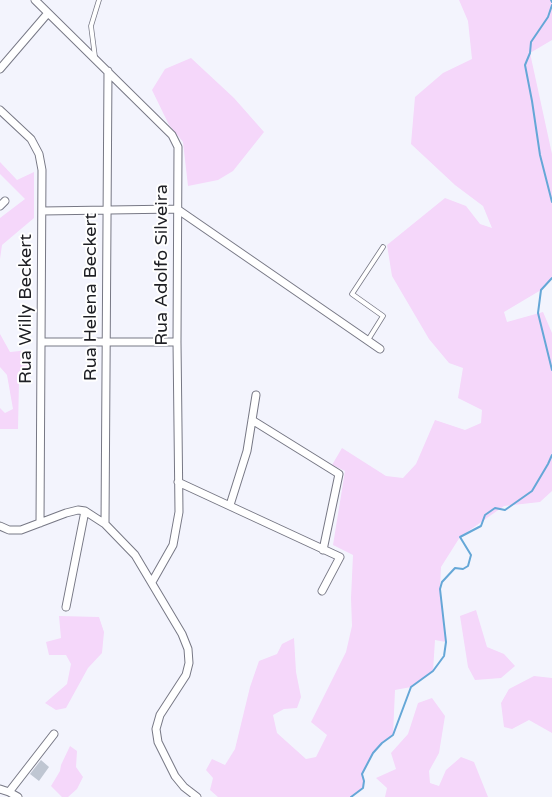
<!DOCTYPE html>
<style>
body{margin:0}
canvas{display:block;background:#f3f4fd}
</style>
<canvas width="552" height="797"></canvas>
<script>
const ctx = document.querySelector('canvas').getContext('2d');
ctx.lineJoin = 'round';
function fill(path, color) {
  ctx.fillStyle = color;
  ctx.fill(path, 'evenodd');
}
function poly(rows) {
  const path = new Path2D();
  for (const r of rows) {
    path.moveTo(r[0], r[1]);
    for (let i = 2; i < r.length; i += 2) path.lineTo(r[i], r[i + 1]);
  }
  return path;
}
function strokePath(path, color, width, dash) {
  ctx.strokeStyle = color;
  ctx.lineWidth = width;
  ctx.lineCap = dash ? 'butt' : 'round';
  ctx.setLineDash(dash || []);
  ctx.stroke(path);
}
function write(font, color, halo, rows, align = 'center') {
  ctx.font = font + ' "Varela Round",sans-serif';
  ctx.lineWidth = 4;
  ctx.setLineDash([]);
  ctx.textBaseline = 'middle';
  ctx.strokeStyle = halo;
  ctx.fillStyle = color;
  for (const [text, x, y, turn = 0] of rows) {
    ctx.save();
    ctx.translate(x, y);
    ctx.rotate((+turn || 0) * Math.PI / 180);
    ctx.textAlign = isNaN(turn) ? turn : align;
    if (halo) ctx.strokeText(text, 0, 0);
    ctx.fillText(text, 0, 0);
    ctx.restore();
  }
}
const green = poly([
 [459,0,552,0,552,40,530,53,552,154,552,278,541,290,504,312,507,322,543,312,552,333,552,491,540,502,504,506,460,537,441,567,440,589,446,642,435,640,433,671,411,687,395,690,393,735,382,743,373,753,362,773,364,781,363,788,351,797,218,797,210,790,213,778,206,770,212,759,225,765,235,749,250,687,259,661,277,654,282,644,294,638,296,672,301,697,297,708,284,709,273,715,277,733,306,759,316,757,327,735,311,722,346,652,352,626,351,598,353,555,333,545,345,471,332,465,342,448,386,476,403,478,416,464,435,420,465,430,481,423,482,410,458,398,463,368,449,363,429,339,392,276,387,245,445,198,466,206,480,224,492,228,483,206,455,185,411,144,415,97,443,73,472,59,468,21],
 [191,58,234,98,264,132,233,171,218,180,188,186,183,142,169,125,152,90,165,69],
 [0,162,17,180,34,172,34,218,2,245,0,259,0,218,25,199,0,174],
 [0,334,10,352,30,350,30,376,19,380,18,429,0,429,0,408,5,413,13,409,7,375,0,367],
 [476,610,487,647,504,654,515,666,501,678,475,680,468,667,460,616],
 [59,616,99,617,104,632,102,653,88,668,66,708,56,710,45,703,67,684,71,664,66,655,49,655,46,642,61,638],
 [534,676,552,678,552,733,529,720,512,729,504,727,501,703,509,689],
 [432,698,445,716,439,753,429,771,430,783,439,786,446,770,461,757,474,762,488,797,385,797,387,788,376,778,396,769,391,753,408,734,418,703],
 [70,746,77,751,76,767,83,777,77,789,68,797,62,797,51,786,60,771,61,765]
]);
const stream = poly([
 [551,0,552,2],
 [552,5,548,17,531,42,530,53,525,65,532,101,540,155,552,202],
 [552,278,541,290,538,313,552,370],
 [351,797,363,788,364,781,362,774,373,753,382,743,393,735,411,687,433,671,444,656,446,642,440,589,442,582,455,568,463,569,468,566,471,555,460,537,481,526,485,515,495,508,505,510,532,491,548,464,552,455]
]);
const building = poly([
 [41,760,49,767,39,781,30,774]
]);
const service = poly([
 [95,57,91,26,99,0],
 [368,340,383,316,352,294,383,247]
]);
const minor = poly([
 [35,0,172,135,178,147,177,342,179,512,173,545,152,582],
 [0,69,48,13],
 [0,110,31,139,39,154,42,170,40,523],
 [0,206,5,201],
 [42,211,177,209,380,349],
 [42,342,177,342],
 [252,420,339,474,323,550],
 [178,482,340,557,322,591],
 [230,505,247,451,256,395],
 [105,524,108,71],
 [0,526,9,530,21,530,66,513,78,510,85,511,105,524,135,555,182,634,188,649,189,663,186,675,160,715,156,729,158,742,175,776,184,787,197,797],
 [66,607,85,511],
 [0,789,9,792,18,797],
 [9,792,54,734]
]);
const streetNames = [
 ["Rua Adolfo Silveira",162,265,-90],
 ["Rua Helena Beckert",91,297,-90],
 ["Rua Willy Beckert",26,309,-90]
];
fill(green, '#f5d7fa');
strokePath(stream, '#65a7d7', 2);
fill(building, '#bfc6d2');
strokePath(service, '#777885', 5.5);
strokePath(minor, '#777885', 9);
strokePath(service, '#fff', 4);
strokePath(minor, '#fff', 7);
write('18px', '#1e1f24', '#fff', streetNames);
</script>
